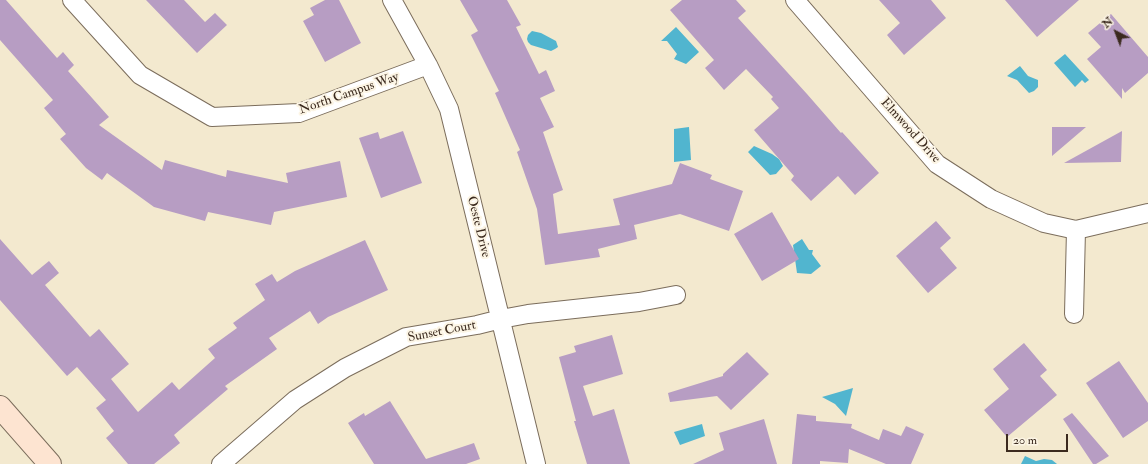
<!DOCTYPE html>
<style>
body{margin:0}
#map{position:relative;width:1148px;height:464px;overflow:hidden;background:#f3e9cf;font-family:"IM FELL Double Pica",serif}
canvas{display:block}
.north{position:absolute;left:1096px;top:12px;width:40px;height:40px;-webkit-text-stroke:3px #fcf5e5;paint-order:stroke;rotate:318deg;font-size:11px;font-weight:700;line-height:16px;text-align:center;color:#3b2a1e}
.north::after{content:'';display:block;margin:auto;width:14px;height:18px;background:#3b2a1e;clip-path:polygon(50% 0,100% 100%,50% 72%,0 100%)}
.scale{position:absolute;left:1006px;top:434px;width:62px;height:18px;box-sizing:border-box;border:2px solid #3b2a1e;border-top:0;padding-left:5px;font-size:12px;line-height:14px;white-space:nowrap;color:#3b2a1e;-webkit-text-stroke:3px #fcf5e5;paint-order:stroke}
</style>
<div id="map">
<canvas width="1148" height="464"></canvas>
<div class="north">N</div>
<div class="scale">20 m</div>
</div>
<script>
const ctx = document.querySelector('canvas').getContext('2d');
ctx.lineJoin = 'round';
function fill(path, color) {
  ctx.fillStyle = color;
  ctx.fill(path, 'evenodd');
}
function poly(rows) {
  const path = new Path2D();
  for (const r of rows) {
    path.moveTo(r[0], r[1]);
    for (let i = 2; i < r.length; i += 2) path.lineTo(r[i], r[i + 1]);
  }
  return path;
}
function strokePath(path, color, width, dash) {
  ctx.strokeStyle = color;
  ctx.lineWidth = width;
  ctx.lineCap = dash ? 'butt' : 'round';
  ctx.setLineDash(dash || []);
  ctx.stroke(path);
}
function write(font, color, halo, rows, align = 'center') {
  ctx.font = font + ' "IM FELL Double Pica",serif';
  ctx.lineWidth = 4;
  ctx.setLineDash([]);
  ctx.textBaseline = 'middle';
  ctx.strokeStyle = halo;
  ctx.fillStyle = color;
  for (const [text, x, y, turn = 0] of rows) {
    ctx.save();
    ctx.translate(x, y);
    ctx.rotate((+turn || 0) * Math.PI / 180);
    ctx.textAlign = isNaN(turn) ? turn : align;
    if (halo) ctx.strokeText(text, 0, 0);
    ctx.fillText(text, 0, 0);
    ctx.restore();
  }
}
const water = poly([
 [676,27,699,52,686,64,674,59,677,54,667,41,661,41],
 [532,31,541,33,556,41,558,47,555,49,551,51,531,45,528,42,527,39,528,35],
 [1065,54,1089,80,1085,83,1082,80,1075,87,1054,63],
 [1020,66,1028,76,1038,80,1038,87,1034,91,1029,93,1017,80,1007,76],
 [689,127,691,160,674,162,674,129],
 [754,146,772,154,779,159,783,166,776,174,770,175,748,152],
 [802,239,809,250,813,250,812,254,821,266,811,274,797,273,793,245],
 [853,388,846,416,835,404,822,397],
 [702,424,705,436,680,445,674,432],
 [1025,456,1036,461,1044,459,1052,460,1057,464,1021,464]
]);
const building = poly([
 [0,0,6,0,57,58,63,52,74,65,68,71,109,117,99,125,162,170,165,160,226,177,227,170,288,183,286,173,340,161,347,197,274,212,271,225,208,212,205,221,154,207,107,173,102,180,86,168,60,139,66,134,44,108,53,100,0,40],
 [146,0,184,0,205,22,215,13,227,25,197,53],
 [325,0,339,0,361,43,325,62,303,21,314,15,310,8],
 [460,0,507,0,521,25,516,27,539,74,546,70,555,91,540,98,554,127,543,132,563,190,553,194,558,234,620,225,613,199,672,184,680,163,712,175,710,179,743,191,729,231,680,214,634,225,637,239,598,249,600,257,545,265,537,209,517,152,520,150,495,93,499,91,471,35,478,31],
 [682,0,736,0,746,11,738,18,807,94,841,133,842,132,879,173,855,195,838,176,811,201,791,180,794,176,754,130,779,108,771,99,773,97,746,69,724,90,705,68,714,60,670,10],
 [879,0,931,0,946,18,904,55,887,35,900,23],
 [1005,0,1079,0,1037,37],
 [1111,14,1148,57,1148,73,1125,93,1122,88,1122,99,1087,59,1101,47,1088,33],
 [1052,127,1086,127,1052,156],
 [403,131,422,183,381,198,359,138,378,132,380,139],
 [1122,131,1121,162,1064,163],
 [772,212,799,259,762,281,734,234],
 [936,221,951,238,940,248,957,268,928,293,896,256],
 [0,239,32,275,49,261,59,273,45,285,90,337,99,329,129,364,111,379,138,412,172,382,179,390,215,358,208,349,237,328,233,323,265,300,255,284,272,274,277,282,295,271,365,240,388,290,328,317,318,324,310,311,269,338,277,349,225,386,228,389,174,435,180,443,154,464,128,464,106,438,114,431,96,408,106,400,77,367,67,376,0,300],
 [612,335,623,374,583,386,593,416,614,409,630,464,587,464,574,421,576,421,559,357,576,352,574,346],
 [1024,343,1047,370,1040,376,1057,395,1007,437,984,410,1009,389,993,369],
 [747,352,769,374,731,410,717,396,670,402,668,393,723,376,723,374],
 [1119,361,1148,403,1148,421,1123,438,1086,383],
 [390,401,426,459,474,443,480,459,466,464,374,464,348,423,364,413,365,416],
 [1072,413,1109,456,1096,464,1093,464,1063,419],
 [797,414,816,416,816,421,852,424,851,428,879,440,883,429,901,436,906,426,924,434,911,464,886,464,849,449,848,463,820,461,820,464,792,464],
 [764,419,777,464,693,464,724,450,719,433]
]);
const street = poly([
 [72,0,140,75,212,117,299,113,428,65],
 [392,0,428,65,449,109,536,464],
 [795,0,937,164,991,199,1044,223,1076,230,1148,213],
 [1074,314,1076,230],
 [221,464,295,400,345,368,406,337,477,325,501,319,528,314,639,302,676,295]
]);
const secondary = poly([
 [0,407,50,464]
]);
const streetNames = [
 ["North Campus Way",349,94,-19],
 ["Elmwood Drive",910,131,48],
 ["Oeste Drive",478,227,76],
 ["Sunset Court",442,332,-11]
];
fill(water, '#51b5cf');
fill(building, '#b79dc3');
strokePath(street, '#7b6d5c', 20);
strokePath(secondary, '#7b6d5c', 24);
strokePath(street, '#fff', 18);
strokePath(secondary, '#fde4d1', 22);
write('13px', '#3b2a1e', '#fcf5e5', streetNames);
</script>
